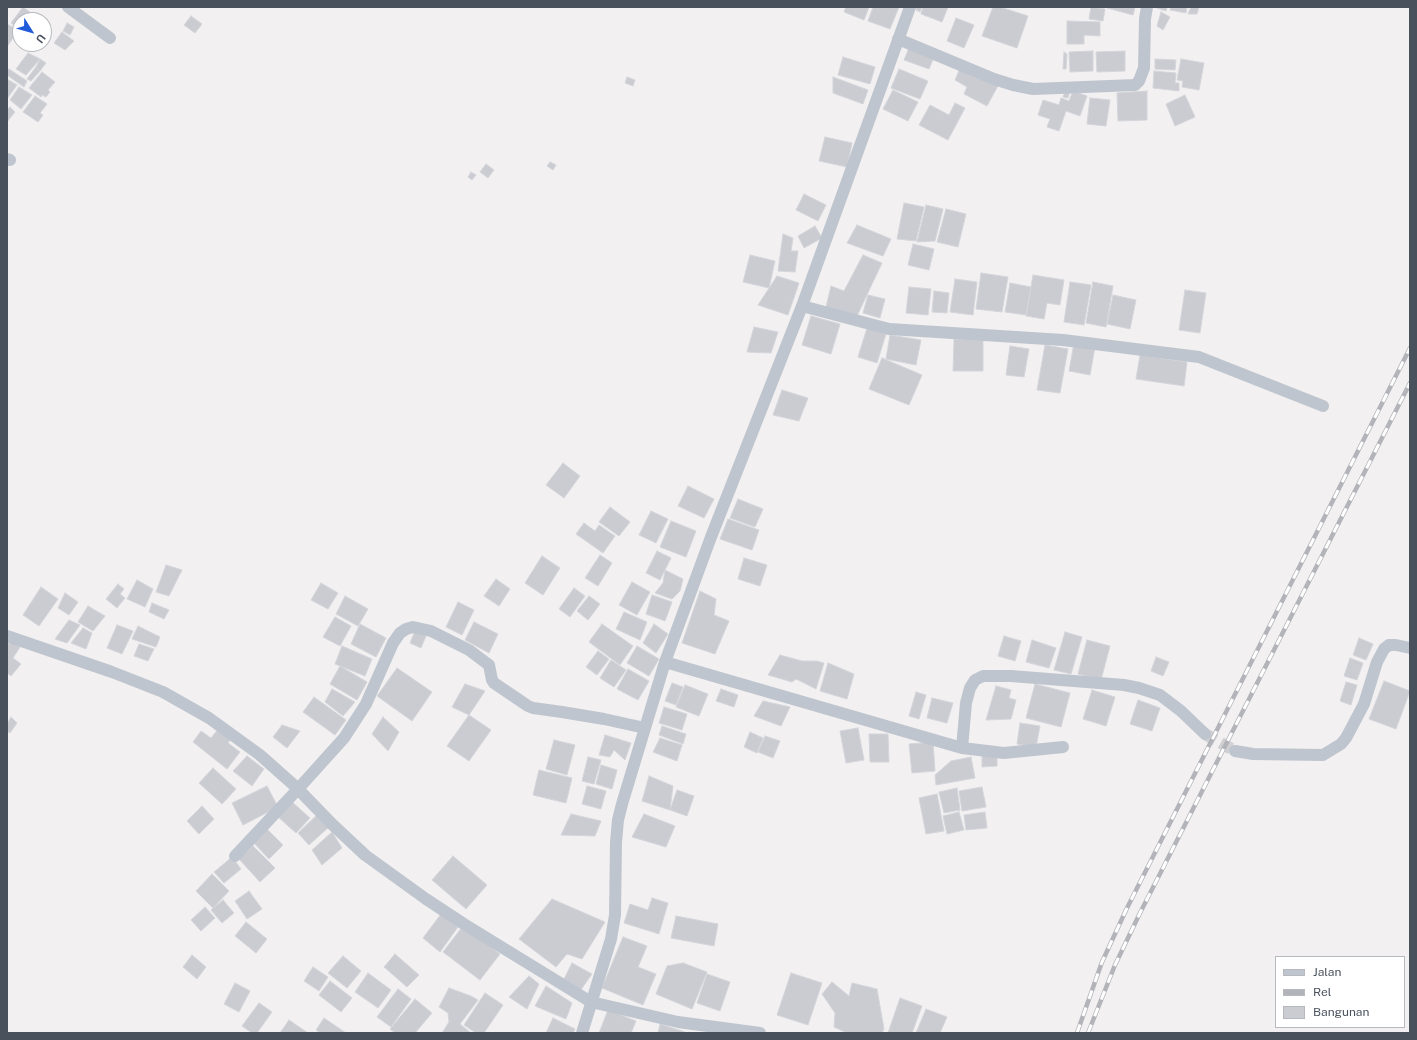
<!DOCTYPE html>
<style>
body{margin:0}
#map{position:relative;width:1417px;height:1040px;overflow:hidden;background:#f2f0f0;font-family:"Public Sans",sans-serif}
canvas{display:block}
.frame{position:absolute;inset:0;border:8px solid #49515d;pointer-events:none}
.legend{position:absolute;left:1275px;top:956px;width:130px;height:72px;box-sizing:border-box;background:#fff;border:1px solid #b6b9be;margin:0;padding:5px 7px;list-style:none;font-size:12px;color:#49515d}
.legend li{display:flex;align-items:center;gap:8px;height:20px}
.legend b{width:20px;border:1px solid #b6b9be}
.north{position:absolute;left:12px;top:12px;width:40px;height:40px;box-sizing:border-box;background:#fff;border:1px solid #b6b9be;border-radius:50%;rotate:127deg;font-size:11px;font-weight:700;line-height:16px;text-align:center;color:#49515d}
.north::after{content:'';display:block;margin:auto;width:14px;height:18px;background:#225bda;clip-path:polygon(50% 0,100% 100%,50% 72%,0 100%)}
</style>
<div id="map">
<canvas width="1417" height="1040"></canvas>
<div class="frame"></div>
<ul class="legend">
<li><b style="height:5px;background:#bfc5ce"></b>Jalan</li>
<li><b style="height:5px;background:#b3b4ba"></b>Rel</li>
<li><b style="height:11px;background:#caccd2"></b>Bangunan</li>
</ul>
<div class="north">U</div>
</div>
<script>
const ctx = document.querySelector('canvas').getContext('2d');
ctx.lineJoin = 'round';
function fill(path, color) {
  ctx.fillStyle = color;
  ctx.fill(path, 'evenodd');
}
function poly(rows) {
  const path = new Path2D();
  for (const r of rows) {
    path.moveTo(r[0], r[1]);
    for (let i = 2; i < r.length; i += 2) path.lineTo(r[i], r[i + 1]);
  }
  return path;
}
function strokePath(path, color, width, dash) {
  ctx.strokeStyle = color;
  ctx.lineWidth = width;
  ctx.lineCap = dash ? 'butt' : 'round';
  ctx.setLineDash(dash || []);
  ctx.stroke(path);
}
const building = poly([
 [23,7,38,18,36,20,20,20,20,30,11,23,23,7],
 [846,7,869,7,864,20,844,12,846,7],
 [873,7,899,7,890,29,868,21,873,7],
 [917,7,922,7,920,12,916,10,917,7],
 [923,7,948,7,942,22,921,14,923,7],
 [993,7,1000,7,1028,16,1017,48,982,36,993,7],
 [1091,7,1105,9,1103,21,1089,19,1091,7],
 [1107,7,1135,7,1133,15,1107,8,1107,7],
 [1154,7,1167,7,1166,11,1154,7],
 [1171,7,1187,7,1186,13,1170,10,1171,7],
 [1191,7,1199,7,1197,14,1188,14,1191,7],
 [1161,12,1170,17,1163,30,1157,26,1161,12],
 [191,16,202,24,195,33,184,25,191,16],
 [956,18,974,25,964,48,947,41,956,18],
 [1067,21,1100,22,1100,36,1084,35,1084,44,1067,44,1067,21],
 [67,23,74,27,70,35,63,31,67,23],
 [7,24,18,30,7,47,7,24],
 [62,32,74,41,65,50,54,43,62,32],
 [909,48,934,57,929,69,904,60,909,48],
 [1093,51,1093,71,1070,72,1069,52,1093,51],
 [1125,51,1125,71,1097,72,1096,52,1125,51],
 [1064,52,1067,54,1066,69,1063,69,1064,52],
 [28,53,40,59,26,75,16,69,28,53],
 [843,57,875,67,870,84,838,75,843,57],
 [40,59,46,63,40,71,36,67,40,59],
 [1155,59,1176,60,1175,70,1155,69,1155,59],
 [1181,59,1204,63,1199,90,1182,87,1183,81,1177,80,1181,59],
 [36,67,40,71,31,81,27,79,36,67],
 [960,68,999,84,987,106,964,94,967,87,955,80,960,68],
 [9,69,27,81,24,87,7,75,7,71,9,69],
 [899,69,928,81,920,99,891,88,899,69],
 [1154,71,1176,73,1175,83,1179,83,1179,91,1153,88,1154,71],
 [42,72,55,82,48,90,50,92,46,97,42,95,41,97,29,88,42,72],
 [627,77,635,80,633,86,625,83,627,77],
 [833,77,868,90,863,104,833,93,833,77],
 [7,79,17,85,7,99,7,79],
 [19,87,32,95,21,109,10,100,19,87],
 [893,90,918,102,908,121,883,109,893,90],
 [1070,90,1068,98,1063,97,1065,92,1070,90],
 [1073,91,1087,96,1080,116,1066,111,1059,131,1047,127,1050,119,1038,115,1043,100,1059,105,1061,98,1069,101,1073,91],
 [1147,91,1147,120,1118,121,1117,93,1147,91],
 [1185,95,1195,117,1175,126,1166,104,1185,95],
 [35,96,47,104,40,113,43,115,38,122,23,112,35,96],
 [1090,98,1110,100,1106,126,1087,124,1090,98],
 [955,103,965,108,948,140,919,125,930,105,949,115,955,103],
 [10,107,15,112,7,122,7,110,10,107],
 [825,137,852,143,847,167,819,161,825,137],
 [550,162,556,165,553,170,547,166,550,162],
 [486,164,494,170,488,178,480,172,486,164],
 [471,172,476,175,472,180,468,177,471,172],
 [804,194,826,205,818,221,796,210,804,194],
 [904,203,924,207,916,241,897,239,904,203],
 [926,205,943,209,935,241,917,242,926,205],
 [946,209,966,214,958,247,937,242,946,209],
 [857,225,891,239,883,256,847,243,857,225],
 [815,226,822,238,804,248,798,236,815,226],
 [783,234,793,238,791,251,798,251,795,272,778,271,783,234],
 [913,244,934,249,929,270,908,265,913,244],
 [750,255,775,261,769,288,743,282,750,255],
 [863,255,882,263,857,316,826,307,831,286,844,291,863,255],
 [981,273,1008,277,1002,312,976,309,981,273],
 [1033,275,1064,280,1060,305,1047,303,1044,319,1026,316,1033,275],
 [777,276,799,283,788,315,758,305,777,276],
 [955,279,977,282,973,315,950,312,955,279],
 [1070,282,1091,285,1084,325,1064,322,1070,282],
 [1093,282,1113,286,1106,327,1086,323,1093,282],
 [1010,283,1031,287,1026,315,1005,312,1010,283],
 [909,287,931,289,928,315,906,313,909,287],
 [1185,290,1206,293,1200,333,1179,330,1185,290],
 [934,291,949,293,947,313,932,312,934,291],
 [868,295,885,299,880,318,863,313,868,295],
 [1113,295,1136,300,1130,329,1107,324,1113,295],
 [811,316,840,324,831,354,802,345,811,316],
 [754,327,778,332,771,353,747,352,754,327],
 [867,328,886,334,877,363,858,357,867,328],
 [890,335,921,340,916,365,886,359,890,335],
 [954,339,983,340,983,371,953,371,954,339],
 [1074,343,1095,347,1090,375,1069,371,1074,343],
 [1045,345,1068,349,1060,393,1037,390,1045,345],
 [1010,346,1029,349,1024,377,1006,375,1010,346],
 [1140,355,1187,362,1184,386,1136,379,1140,355],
 [882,358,922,375,909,405,869,389,882,358],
 [782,390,808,398,799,421,773,415,782,390],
 [563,463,580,476,564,498,546,485,563,463],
 [688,486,714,499,704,518,678,506,688,486],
 [738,499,763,509,755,527,730,518,738,499],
 [610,507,630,522,619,536,599,522,610,507],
 [651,511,668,519,656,543,639,535,651,511],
 [728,519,759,530,752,550,720,539,728,519],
 [671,521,696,531,686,557,660,547,671,521],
 [584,523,595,531,599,525,615,536,603,553,576,534,584,523],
 [657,551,671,558,660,580,646,573,657,551],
 [600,555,612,563,598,586,585,578,600,555],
 [542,556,560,568,543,595,525,583,542,556],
 [744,558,767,565,760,586,738,579,744,558],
 [166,565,182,570,169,596,156,592,166,565],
 [665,570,683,579,680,591,672,599,655,593,663,583,665,570],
 [496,579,510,589,499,606,484,596,496,579],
 [137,580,153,589,145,607,127,599,137,580],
 [632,582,650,592,637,615,619,605,632,582],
 [321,583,338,593,328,609,311,600,321,583],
 [118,584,124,589,120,594,125,598,117,608,106,599,118,584],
 [41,587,58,599,39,626,23,615,41,587],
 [574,588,585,596,570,617,559,609,574,588],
 [700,591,716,599,714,615,729,621,715,654,682,643,700,591],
 [65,593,78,602,69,615,58,608,65,593],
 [652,595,672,602,665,621,646,614,652,595],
 [345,596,368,609,358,626,336,614,345,596],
 [589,596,600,604,588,620,577,611,589,596],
 [458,602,474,610,462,635,446,627,458,602],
 [152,603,169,610,164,619,149,612,152,603],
 [88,606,105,616,93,631,78,622,88,606],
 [624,612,647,622,640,640,616,629,624,612],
 [335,617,351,626,340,646,323,637,335,617],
 [69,620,80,625,67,643,55,639,69,620],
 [474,622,498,634,489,653,465,640,474,622],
 [360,624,386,638,376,657,351,644,360,624],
 [602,624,633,646,620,665,589,642,602,624],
 [654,624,668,634,656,653,643,643,654,624],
 [117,625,133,631,122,654,107,648,117,625],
 [138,626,160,637,156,647,132,639,138,626],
 [83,628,92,633,86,649,71,643,83,628],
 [415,631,426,636,421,648,410,643,415,631],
 [1065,632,1082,637,1071,674,1054,670,1065,632],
 [1004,636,1021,641,1015,661,998,656,1004,636],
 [1359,638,1373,644,1366,660,1353,655,1359,638],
 [1032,640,1056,648,1049,668,1026,662,1032,640],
 [1087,640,1110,646,1101,680,1078,674,1087,640],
 [12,641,20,647,13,658,21,664,11,676,7,673,7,643,9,644,12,641],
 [139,644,154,649,148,661,134,656,139,644],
 [342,646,372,659,365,676,335,664,342,646],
 [637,646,659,659,649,676,627,663,637,646],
 [598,651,609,659,597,675,586,667,598,651],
 [780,655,802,661,817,661,824,663,816,689,796,679,792,682,768,675,780,655],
 [1156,657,1169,662,1163,676,1151,671,1156,657],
 [1350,658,1363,663,1357,680,1344,676,1350,658],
 [611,660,626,670,614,687,600,678,611,660],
 [828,663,854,674,847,699,820,691,828,663],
 [340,666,367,682,357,700,330,684,340,666],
 [397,668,432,692,412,721,377,696,397,668],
 [628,669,649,681,638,700,617,689,628,669],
 [1384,681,1410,691,1396,729,1369,719,1384,681],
 [1346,682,1357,685,1351,705,1340,701,1346,682],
 [672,683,683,687,676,705,665,701,672,683],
 [465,684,485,691,469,715,452,707,465,684],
 [1035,684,1070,693,1061,727,1026,718,1035,684],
 [685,685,708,694,699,716,676,707,685,685],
 [996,686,1011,690,1009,698,1016,700,1011,719,986,720,996,686],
 [332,689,355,702,343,716,325,702,332,689],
 [721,689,738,695,734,707,716,701,721,689],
 [1092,690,1115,697,1106,726,1083,719,1092,690],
 [916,692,926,695,919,719,909,716,916,692],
 [314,697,346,720,335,735,303,712,314,697],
 [932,698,953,703,947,723,927,718,932,698],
 [1138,700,1160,708,1152,731,1130,724,1138,700],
 [763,701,790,707,781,726,754,716,763,701],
 [664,707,687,714,682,730,659,723,664,707],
 [469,715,491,730,469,761,447,746,469,715],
 [11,717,17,723,10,733,7,731,7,724,11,717],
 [383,717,399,732,388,751,372,734,383,717],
 [1020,723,1040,726,1036,747,1017,744,1020,723],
 [282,725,300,731,287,748,273,737,282,725],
 [662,726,686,734,683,744,659,735,662,726],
 [219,728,232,738,228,743,240,752,227,769,193,742,201,731,211,738,219,728],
 [858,728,864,760,846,763,840,731,858,728],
 [750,732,763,738,757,753,744,747,750,732],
 [869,734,888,734,889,762,870,762,869,734],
 [605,735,631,743,625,760,614,750,610,757,599,755,605,735],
 [765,736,780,741,773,758,758,752,765,736],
 [660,738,682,745,677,761,653,752,660,738],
 [554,740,575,745,567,775,546,769,554,740],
 [933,742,935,771,912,773,909,744,933,742],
 [982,753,997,753,997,766,982,767,982,753],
 [247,756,264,769,252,786,233,771,247,756],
 [588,757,601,760,594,784,582,781,588,757],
 [971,757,975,778,936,785,935,775,951,761,971,757],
 [601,765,617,770,612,789,596,784,601,765],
 [213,768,236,789,222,804,199,783,213,768],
 [539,770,572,778,566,803,533,795,539,770],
 [649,776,673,786,670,810,642,801,649,776],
 [267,786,278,807,243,825,232,803,267,786],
 [587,786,606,791,601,809,582,804,587,786],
 [982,787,986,807,962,811,959,791,982,787],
 [957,788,960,810,944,813,939,792,957,788],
 [677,790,694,796,687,816,670,810,677,790],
 [937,794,944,831,926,834,919,798,937,794],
 [291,801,310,818,296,833,277,816,291,801],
 [202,806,214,819,199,834,187,821,202,806],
 [959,812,964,830,947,834,943,816,959,812],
 [985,812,987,828,966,830,964,815,985,812],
 [571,814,601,821,595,836,561,835,571,814],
 [644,814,675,826,666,847,632,837,644,814],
 [317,815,329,827,309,845,298,833,317,815],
 [266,828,283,845,269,859,252,841,266,828],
 [332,832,342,848,322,865,312,850,332,832],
 [253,846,275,868,260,882,239,859,253,846],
 [453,856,487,885,466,909,432,880,453,856],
 [232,857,241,869,224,883,214,872,232,857],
 [212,874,229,891,213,908,196,891,212,874],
 [249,891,262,909,247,919,235,901,249,891],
 [652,898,668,903,659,934,624,923,630,904,648,910,652,898],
 [552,899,605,922,582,959,567,954,556,967,519,939,552,899],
 [223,900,234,913,222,923,211,910,223,900],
 [205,907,215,918,201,931,191,920,205,907],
 [441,914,458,927,440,952,423,938,441,914],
 [676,916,718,924,714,946,671,938,676,916],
 [246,922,267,939,256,953,235,936,246,922],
 [463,926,500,954,480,980,443,952,463,926],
 [623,937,647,946,638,967,656,974,643,1005,602,988,623,937],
 [395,954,419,975,407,987,384,967,395,954],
 [192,955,206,967,197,979,183,967,192,955],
 [343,956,361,971,347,988,328,973,343,956],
 [572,963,592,974,580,991,563,981,572,963],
 [683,963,707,972,692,1009,656,994,667,966,683,963],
 [313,967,328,977,319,991,304,981,313,967],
 [368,973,391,990,378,1008,355,992,368,973],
 [791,973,822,983,808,1025,777,1015,791,973],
 [707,974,730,982,720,1011,697,1003,707,974],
 [529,976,539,984,527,1009,509,997,529,976],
 [330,981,352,998,341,1012,319,995,330,981],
 [832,982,849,996,852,983,877,989,884,1029,882,1033,847,1033,834,1027,835,1013,822,994,832,982],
 [235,983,250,991,239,1012,224,1004,235,983],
 [546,986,572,1003,566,1019,535,1006,546,986],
 [449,988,471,996,478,1000,460,1024,471,1033,442,1033,449,1022,448,1013,439,1007,449,988],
 [398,989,411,999,391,1027,377,1017,398,989],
 [485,993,503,1005,484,1033,476,1033,464,1025,485,993],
 [900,998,922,1006,912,1033,888,1033,900,998],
 [415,999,432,1013,415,1033,395,1033,390,1029,415,999],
 [259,1003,272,1012,257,1033,252,1033,242,1026,259,1003],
 [926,1009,947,1017,940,1033,916,1033,926,1009],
 [608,1010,636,1021,631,1033,599,1033,608,1010],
 [324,1018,346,1033,321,1033,316,1030,324,1018],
 [553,1018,575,1029,573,1033,546,1033,553,1018],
 [289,1020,308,1033,280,1033,289,1020],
 [660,1024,685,1032,685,1033,658,1033,660,1024]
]);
const minorTunnel = poly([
 [1205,734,1235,751]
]);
const minor = poly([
 [68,7,110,38],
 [898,39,994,79,1013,85,1033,89,1135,85,1139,81,1144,68,1145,19,1147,7],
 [7,159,10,160],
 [802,306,889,329,1063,340,1199,357,1323,406],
 [7,636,112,672,163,692,209,718,260,755,296,787,333,825,365,855,426,899,464,924,591,1002,678,1022,760,1033],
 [665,662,962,748,1004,753,1063,747],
 [962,748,966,703,970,688,975,680,983,676,1011,676,1124,685,1139,688,1160,695,1181,711,1205,734],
 [1235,751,1253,754,1323,755,1341,744,1346,738,1364,704,1377,662,1384,649,1389,645,1396,645,1410,648],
 [235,856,298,789,344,738,366,704,393,643,400,633,406,629,413,627,431,631,469,650,489,665,492,680,494,683,528,706,533,708,562,712,604,719,645,728],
 [582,1033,611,939,615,915,616,842,618,820,622,804,665,662,711,537,802,306,910,7]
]);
const rail = poly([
 [1077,1033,1102,962,1127,908,1410,348],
 [1088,1033,1115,965,1140,913,1410,383]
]);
fill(building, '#caccd2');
strokePath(building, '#d4d5db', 1);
strokePath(minorTunnel, '#d0d0d3', 12, [12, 6]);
strokePath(minor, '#bfc5ce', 12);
strokePath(rail, '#b3b4ba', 4.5);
strokePath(rail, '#fff', 3, [9]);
</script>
